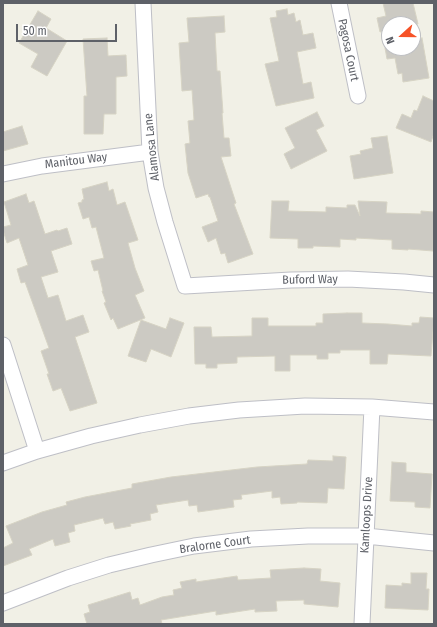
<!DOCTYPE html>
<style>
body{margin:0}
#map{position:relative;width:437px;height:627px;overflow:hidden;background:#f1f0e6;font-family:"Fira Sans Condensed",sans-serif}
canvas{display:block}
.frame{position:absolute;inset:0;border:4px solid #5e6168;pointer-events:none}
.north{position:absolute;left:381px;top:16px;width:40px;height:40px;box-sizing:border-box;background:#fff;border:1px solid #bfc0c3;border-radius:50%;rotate:249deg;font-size:11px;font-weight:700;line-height:16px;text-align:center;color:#5e6168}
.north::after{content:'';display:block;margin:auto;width:14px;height:18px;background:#f65227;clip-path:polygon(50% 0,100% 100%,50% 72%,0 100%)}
.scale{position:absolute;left:16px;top:24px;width:101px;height:18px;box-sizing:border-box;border:2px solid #5e6168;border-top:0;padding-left:5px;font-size:12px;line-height:14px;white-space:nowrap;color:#5e6168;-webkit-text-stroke:3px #fff;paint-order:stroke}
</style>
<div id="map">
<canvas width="437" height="627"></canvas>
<div class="frame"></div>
<div class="north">N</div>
<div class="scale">50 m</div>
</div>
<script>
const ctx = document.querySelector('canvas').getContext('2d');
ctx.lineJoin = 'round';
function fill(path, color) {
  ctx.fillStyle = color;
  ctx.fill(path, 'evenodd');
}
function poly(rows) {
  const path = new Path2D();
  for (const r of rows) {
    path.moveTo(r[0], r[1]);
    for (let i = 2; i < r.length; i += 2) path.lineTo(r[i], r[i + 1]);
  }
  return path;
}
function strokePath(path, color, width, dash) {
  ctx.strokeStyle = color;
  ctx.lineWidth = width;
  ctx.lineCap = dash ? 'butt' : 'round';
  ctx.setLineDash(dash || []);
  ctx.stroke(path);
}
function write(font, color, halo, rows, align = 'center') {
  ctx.font = font + ' "Fira Sans Condensed",sans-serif';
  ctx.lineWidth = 3;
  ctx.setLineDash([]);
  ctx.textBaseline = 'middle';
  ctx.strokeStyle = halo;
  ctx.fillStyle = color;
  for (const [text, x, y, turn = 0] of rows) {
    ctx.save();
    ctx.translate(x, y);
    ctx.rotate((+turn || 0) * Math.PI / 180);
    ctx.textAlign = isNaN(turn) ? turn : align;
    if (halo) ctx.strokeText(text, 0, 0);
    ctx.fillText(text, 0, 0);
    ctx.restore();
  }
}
const building = poly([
 [383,3,413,3,418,24,389,24,389,30,380,32,377,18,386,16,383,3],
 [287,9,288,15,294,13,296,22,300,20,303,35,313,33,316,48,297,52,303,84,311,82,314,98,276,106,265,64,279,61,270,18,277,17,276,11,287,9],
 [38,11,51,19,46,28,67,41,47,76,31,67,38,54,19,43,38,11],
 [224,16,225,32,215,33,217,71,220,71,223,113,222,113,224,138,229,138,231,156,221,157,236,203,234,204,253,254,228,263,225,253,221,254,216,238,208,242,202,227,218,221,210,197,209,197,208,194,196,198,188,173,185,144,190,143,188,121,194,120,192,90,182,91,179,43,189,42,187,18,224,16],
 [107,38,108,56,126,55,127,76,116,77,116,114,104,114,103,134,84,134,84,96,87,96,83,39,107,38],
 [422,38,429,78,403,82,402,73,398,74,395,58,387,59,385,48,413,48,413,40,422,38],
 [423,96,434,101,434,133,431,142,396,128,402,114,411,118,414,110,417,111,423,96],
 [317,112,324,126,316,130,327,151,291,169,284,154,295,148,285,128,317,112],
 [22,126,28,144,3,151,3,132,22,126],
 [387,136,393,173,354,179,350,156,361,154,360,151,373,148,371,138,387,136],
 [107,182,109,191,113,189,117,205,125,202,138,240,128,243,135,268,144,291,135,295,145,318,118,329,113,318,111,320,104,303,106,302,102,291,103,291,98,270,94,271,91,261,104,258,96,227,92,228,89,217,83,219,78,203,82,202,82,200,84,199,82,189,107,182],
 [26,194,29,203,34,201,45,234,57,230,58,231,67,228,72,244,51,251,58,272,41,277,48,298,58,295,66,321,83,315,89,332,75,337,97,403,70,411,61,388,53,391,47,374,49,374,41,351,49,348,25,282,21,283,17,269,28,265,19,238,7,243,3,230,3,227,11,225,4,202,26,194],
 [272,201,289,201,288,211,326,212,326,207,347,208,347,205,355,205,360,216,358,201,387,202,386,213,421,214,421,211,434,212,433,251,408,249,408,250,392,249,392,240,356,238,356,240,340,239,340,247,313,246,313,248,298,248,298,239,270,238,272,201],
 [347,313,362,313,362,323,388,324,412,326,412,323,419,323,420,317,434,318,431,356,388,354,387,364,370,364,370,350,340,350,340,353,328,353,328,359,317,359,317,355,290,355,290,371,275,371,275,356,237,357,237,363,217,364,217,368,206,368,206,364,195,364,194,327,211,327,212,337,252,336,252,318,268,318,268,326,316,326,316,323,323,323,323,314,347,313],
 [170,318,184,323,171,357,151,349,146,362,128,356,141,320,166,329,170,318],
 [333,456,346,457,344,489,328,488,327,503,297,502,297,503,281,504,280,497,272,498,272,491,241,495,242,499,233,500,234,507,198,512,197,505,189,506,188,500,156,505,158,512,150,514,151,520,130,524,131,526,115,529,113,522,105,524,103,518,74,525,75,531,68,533,70,542,55,546,53,539,29,549,32,555,3,566,3,548,13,543,6,526,42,512,67,505,66,502,85,497,132,488,132,484,171,477,257,467,307,464,308,460,333,461,333,456],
 [392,462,406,463,406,472,432,474,430,508,415,507,415,502,390,501,392,462],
 [304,568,321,569,320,581,340,583,338,607,304,604,304,600,276,601,277,611,255,612,255,609,216,615,216,611,161,620,162,624,87,624,84,614,90,612,88,605,130,592,132,600,138,598,140,605,162,597,174,595,173,590,182,588,180,582,196,579,196,582,237,576,238,580,271,578,270,570,304,568],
 [411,573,427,573,426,589,429,589,428,610,385,608,386,585,402,586,402,583,411,584,411,573]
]);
const minor = poly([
 [143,3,150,152,156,188,165,222,185,286,291,280,348,279,404,282,434,285],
 [339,3,358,96],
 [3,174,42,166,150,152],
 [3,345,37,451],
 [3,463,37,451,91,436,140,425,189,416,239,410,305,406,372,407,434,412],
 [3,603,68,578,109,565,151,555,194,546,251,539,308,536,366,536,434,543],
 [362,624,372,407]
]);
const streetNames = [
 ["Pagosa Court",348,50,78],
 ["Alamosa Lane",152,147,-96],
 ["Manitou Way",76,161,-7],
 ["Buford Way",310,280,-1],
 ["Kamloops Drive",367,515,-87],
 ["Bralorne Court",215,545,-8]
];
fill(building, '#cccac3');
strokePath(building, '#d6d3c4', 1);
strokePath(minor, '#bebfc6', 17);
strokePath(minor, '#fff', 15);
write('12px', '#5e6168', '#fff', streetNames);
</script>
